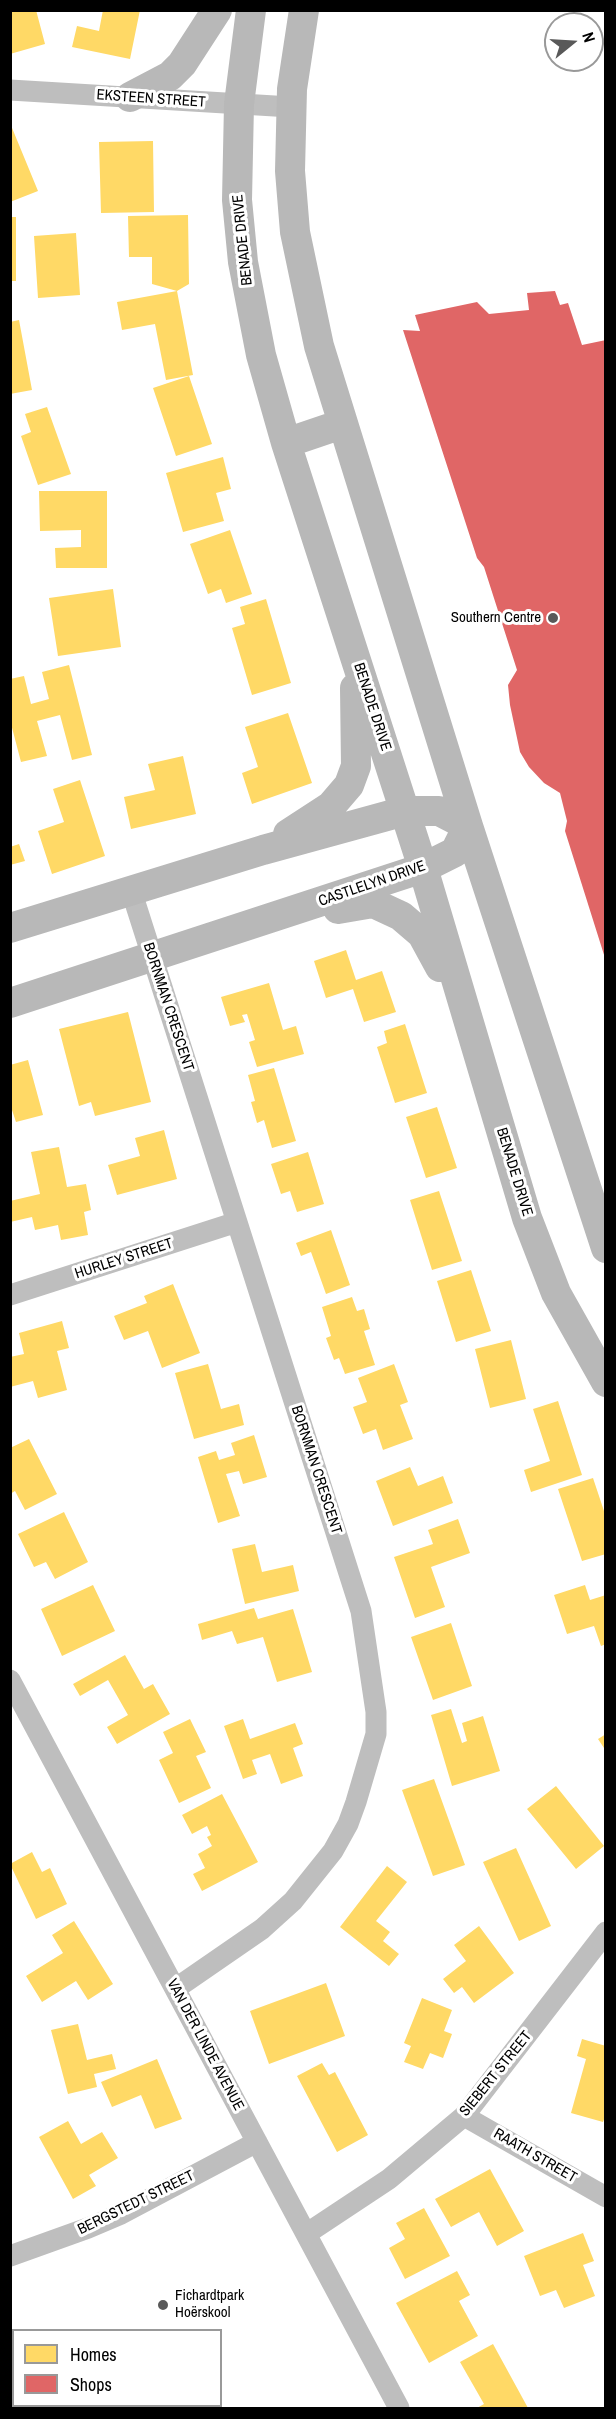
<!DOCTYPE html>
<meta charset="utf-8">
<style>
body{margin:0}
#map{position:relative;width:616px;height:2419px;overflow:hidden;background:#fff;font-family:"Archivo Narrow",sans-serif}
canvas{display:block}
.frame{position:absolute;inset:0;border:12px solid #000;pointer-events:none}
.legend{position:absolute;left:12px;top:2329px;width:210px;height:78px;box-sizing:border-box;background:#fff;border:2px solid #999;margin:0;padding:8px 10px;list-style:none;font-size:18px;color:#000}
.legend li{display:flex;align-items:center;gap:12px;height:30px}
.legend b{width:30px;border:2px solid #999}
.north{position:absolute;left:544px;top:12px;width:60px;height:60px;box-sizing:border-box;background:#fff;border:2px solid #999;border-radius:50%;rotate:72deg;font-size:16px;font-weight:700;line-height:24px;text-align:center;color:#000}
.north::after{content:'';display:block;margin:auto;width:21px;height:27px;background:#595959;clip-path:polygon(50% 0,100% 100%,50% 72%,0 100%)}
</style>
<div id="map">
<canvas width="616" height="2419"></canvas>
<div class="frame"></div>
<ul class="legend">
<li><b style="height:16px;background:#ffd966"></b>Homes</li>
<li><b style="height:16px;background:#e06666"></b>Shops</li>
</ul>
<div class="north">N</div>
</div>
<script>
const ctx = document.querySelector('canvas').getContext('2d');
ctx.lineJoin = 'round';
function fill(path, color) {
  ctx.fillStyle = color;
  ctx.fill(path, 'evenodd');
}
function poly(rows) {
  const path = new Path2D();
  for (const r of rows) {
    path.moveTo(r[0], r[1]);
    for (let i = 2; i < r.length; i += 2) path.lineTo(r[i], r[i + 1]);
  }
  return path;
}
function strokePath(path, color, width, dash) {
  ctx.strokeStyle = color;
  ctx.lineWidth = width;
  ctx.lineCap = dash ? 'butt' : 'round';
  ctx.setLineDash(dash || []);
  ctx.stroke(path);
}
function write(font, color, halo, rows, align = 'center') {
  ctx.font = font + ' "Archivo Narrow",sans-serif';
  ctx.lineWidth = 6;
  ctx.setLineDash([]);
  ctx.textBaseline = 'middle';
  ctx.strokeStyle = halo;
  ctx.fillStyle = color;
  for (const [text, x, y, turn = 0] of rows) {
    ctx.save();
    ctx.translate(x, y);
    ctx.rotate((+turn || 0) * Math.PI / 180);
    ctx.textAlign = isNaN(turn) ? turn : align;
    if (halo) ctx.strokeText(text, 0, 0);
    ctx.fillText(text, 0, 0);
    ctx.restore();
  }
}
const homes = poly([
 [10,10,36,10,45,44,10,54],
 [103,10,140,10,130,59,72,47,77,26,99,31],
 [10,123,38,191,10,202],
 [153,141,154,212,101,213,99,142],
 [188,215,189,284,177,291,193,375,166,380,155,324,122,330,117,302,177,291,152,284,152,257,129,257,128,216],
 [10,217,16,217,16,281,10,281],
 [76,233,80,295,38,298,34,236],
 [19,320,32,390,10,394,10,322],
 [189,376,212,444,176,456,153,388],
 [47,407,71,474,38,485,21,436,31,432,25,414],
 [223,457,231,489,216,493,224,521,183,532,166,473],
 [39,491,107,491,107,568,56,568,55,548,81,547,81,530,40,531],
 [230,530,252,594,226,603,221,589,208,594,190,544],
 [113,589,121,647,58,656,49,598],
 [266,599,291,683,252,695,232,628,245,624,240,607],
 [69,665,92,755,72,760,60,715,37,721,47,756,21,762,10,720,10,679,24,676,31,704,49,699,42,672],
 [288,713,312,783,252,804,242,773,258,767,245,727],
 [183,756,196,814,131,829,124,797,155,790,148,764],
 [80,780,105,856,52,874,38,831,64,822,53,789],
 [19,844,25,861,10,865,10,847],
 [346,950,356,980,382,971,396,1012,364,1022,353,989,326,998,314,961],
 [269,983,283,1030,296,1026,304,1054,257,1067,249,1042,255,1040,247,1014,242,1015,245,1022,230,1026,221,997],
 [128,1012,151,1102,95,1116,91,1102,79,1106,59,1029],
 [405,1024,427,1093,395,1103,377,1047,387,1043,384,1031],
 [28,1060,43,1115,16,1122,10,1104,10,1065],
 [274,1068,296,1141,272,1148,264,1120,257,1123,251,1102,255,1101,248,1075],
 [437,1107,457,1168,426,1178,406,1117],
 [164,1130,177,1179,117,1195,108,1165,140,1156,135,1138],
 [59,1147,67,1187,86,1184,91,1210,84,1212,88,1235,61,1240,58,1225,35,1230,32,1217,10,1222,10,1201,40,1194,31,1152],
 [308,1152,324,1204,297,1212,290,1191,281,1194,271,1164],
 [439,1191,462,1261,432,1270,410,1200],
 [331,1230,350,1285,326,1294,311,1252,301,1256,296,1243],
 [471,1270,491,1331,456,1342,437,1281],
 [173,1284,200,1353,162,1368,148,1331,124,1340,114,1316,147,1303,144,1296],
 [352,1297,357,1311,364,1309,370,1329,364,1331,375,1365,345,1374,339,1358,334,1360,326,1338,331,1336,322,1307],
 [62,1321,69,1348,57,1351,67,1390,38,1398,33,1381,10,1387,10,1357,24,1354,19,1333],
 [511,1340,526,1399,490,1408,475,1349],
 [208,1364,221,1409,239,1404,244,1425,194,1439,175,1373],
 [394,1364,408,1402,400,1405,413,1439,383,1450,376,1429,363,1434,353,1407,367,1402,358,1378],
 [558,1401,582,1475,531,1492,524,1470,550,1461,533,1409],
 [254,1435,267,1477,243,1484,239,1471,226,1474,240,1516,218,1523,198,1457,216,1451,219,1460,235,1455,231,1443],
 [29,1439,57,1494,25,1510,15,1491,10,1494,10,1448],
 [410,1467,418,1486,443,1476,453,1503,393,1526,376,1481],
 [593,1478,606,1517,606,1554,582,1561,558,1489],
 [64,1512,88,1562,55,1579,46,1562,34,1567,18,1534],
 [458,1519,470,1553,431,1567,445,1607,415,1618,394,1557,433,1544,428,1530],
 [255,1544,262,1572,293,1565,299,1591,245,1604,232,1549],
 [93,1585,115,1631,62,1656,41,1609],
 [585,1585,590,1600,606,1595,606,1644,601,1646,594,1626,567,1634,554,1595],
 [254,1608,258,1619,293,1609,312,1672,277,1682,263,1637,237,1644,232,1631,202,1640,198,1624],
 [451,1623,472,1686,433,1700,411,1637],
 [125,1655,144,1689,153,1684,170,1714,117,1744,107,1727,128,1715,108,1680,80,1696,73,1684],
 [451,1709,462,1743,467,1741,462,1723,483,1716,500,1771,452,1786,431,1715],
 [190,1719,206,1752,196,1756,211,1788,179,1803,159,1760,173,1753,163,1732],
 [243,1719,250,1739,295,1723,303,1744,293,1748,303,1776,281,1784,270,1754,252,1760,257,1774,243,1779,224,1726],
 [606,1734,606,1751,598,1739],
 [434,1779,465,1865,433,1876,402,1790],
 [556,1786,604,1846,576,1869,527,1809],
 [222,1794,258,1862,202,1891,193,1874,205,1868,198,1854,212,1846,207,1837,211,1835,207,1826,192,1834,182,1815],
 [516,1848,551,1926,519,1941,483,1862],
 [32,1852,42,1872,50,1868,67,1904,36,1919,10,1864],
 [387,1866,407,1882,376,1921,390,1932,383,1941,399,1954,389,1966,340,1927],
 [74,1921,113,1984,88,2000,76,1981,42,2002,26,1976,63,1953,52,1935],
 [479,1926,514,1973,474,2003,462,1987,454,1993,443,1979,466,1961,454,1945],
 [326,1983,345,2036,269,2064,250,2011],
 [422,1998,452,2010,444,2031,452,2034,443,2058,430,2053,423,2069,404,2062,411,2046,404,2043],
 [78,2024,87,2060,112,2054,116,2069,94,2074,97,2087,68,2094,51,2030],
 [582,2039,606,2046,606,2114,603,2122,571,2113,586,2059,577,2056],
 [157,2059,182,2119,155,2129,141,2095,112,2107,101,2082],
 [322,2063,329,2075,335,2072,368,2135,337,2152,297,2076],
 [68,2121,81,2144,102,2132,118,2158,89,2175,96,2186,73,2199,39,2137],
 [490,2169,524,2231,497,2246,479,2212,451,2227,435,2199],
 [424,2208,450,2256,405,2279,389,2248,405,2239,396,2223],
 [583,2233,594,2261,583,2265,595,2296,564,2308,556,2290,540,2296,524,2256],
 [457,2271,470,2295,459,2301,478,2336,429,2363,396,2303],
 [493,2344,528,2408,477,2408,484,2404,460,2362]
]);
const shops = poly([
 [555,291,560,305,568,303,582,345,606,340,605,958,565,831,567,821,560,793,544,783,529,767,520,752,510,705,508,685,517,670,484,567,477,558,403,330,420,331,415,315,477,302,489,314,529,310,527,293]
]);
const street = poly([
 [10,90,291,107],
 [131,890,361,1611,376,1712,376,1734,356,1802,348,1824,333,1851,293,1901,262,1929,175,1989],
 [10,1295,237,1222],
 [10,1680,399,2408],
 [464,2116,606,2197],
 [306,2234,389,2179,464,2116,606,1932],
 [10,2256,88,2228,121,2214,257,2142]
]);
const secondary = poly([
 [251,10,239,104,237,200,243,262,261,355,286,443,423,868,527,1218,556,1293,606,1382],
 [304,10,292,89,290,171,295,232,319,346,468,826,606,1248],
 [130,97,170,76,182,64,217,10],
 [286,443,342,424],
 [288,834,331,806,349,785,356,766,355,688],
 [338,909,373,903,401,916,422,934,440,967],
 [10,928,263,850,405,811,439,811,468,826],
 [10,1003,423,868,455,852,468,826]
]);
const markers = [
 [553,618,6,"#595959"],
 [163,2305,6,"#595959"]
];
const streetNames = [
 ["EKSTEEN STREET",151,99,4],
 ["BENADE DRIVE",243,240,-96],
 ["BENADE DRIVE",372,707,72],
 ["CASTLELYN DRIVE",372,884,-19],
 ["BORNMAN CRESCENT",168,1007,72],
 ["BENADE DRIVE",514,1172,73],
 ["HURLEY STREET",124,1259,-18],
 ["BORNMAN CRESCENT",316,1470,72],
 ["VAN DER LINDE AVENUE",205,2045,62],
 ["SIEBERT STREET",496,2074,-51],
 ["RAATH STREET",535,2156,30],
 ["BERGSTEDT STREET",136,2203,-26]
];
const poiNames = [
 ["Southern Centre",541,618],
 ["Fichardtpark",175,2296,"left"],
 ["Hoërskool",175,2313,"left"]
];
fill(homes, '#ffd966');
fill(shops, '#e06666');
strokePath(street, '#bebebe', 21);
strokePath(secondary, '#b8b8b8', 30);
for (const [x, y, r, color] of markers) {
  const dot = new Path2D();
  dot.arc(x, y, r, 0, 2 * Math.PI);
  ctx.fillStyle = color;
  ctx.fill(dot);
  strokePath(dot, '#fff', 2);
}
write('15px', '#000', '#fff', streetNames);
write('15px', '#000', '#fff', poiNames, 'right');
</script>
